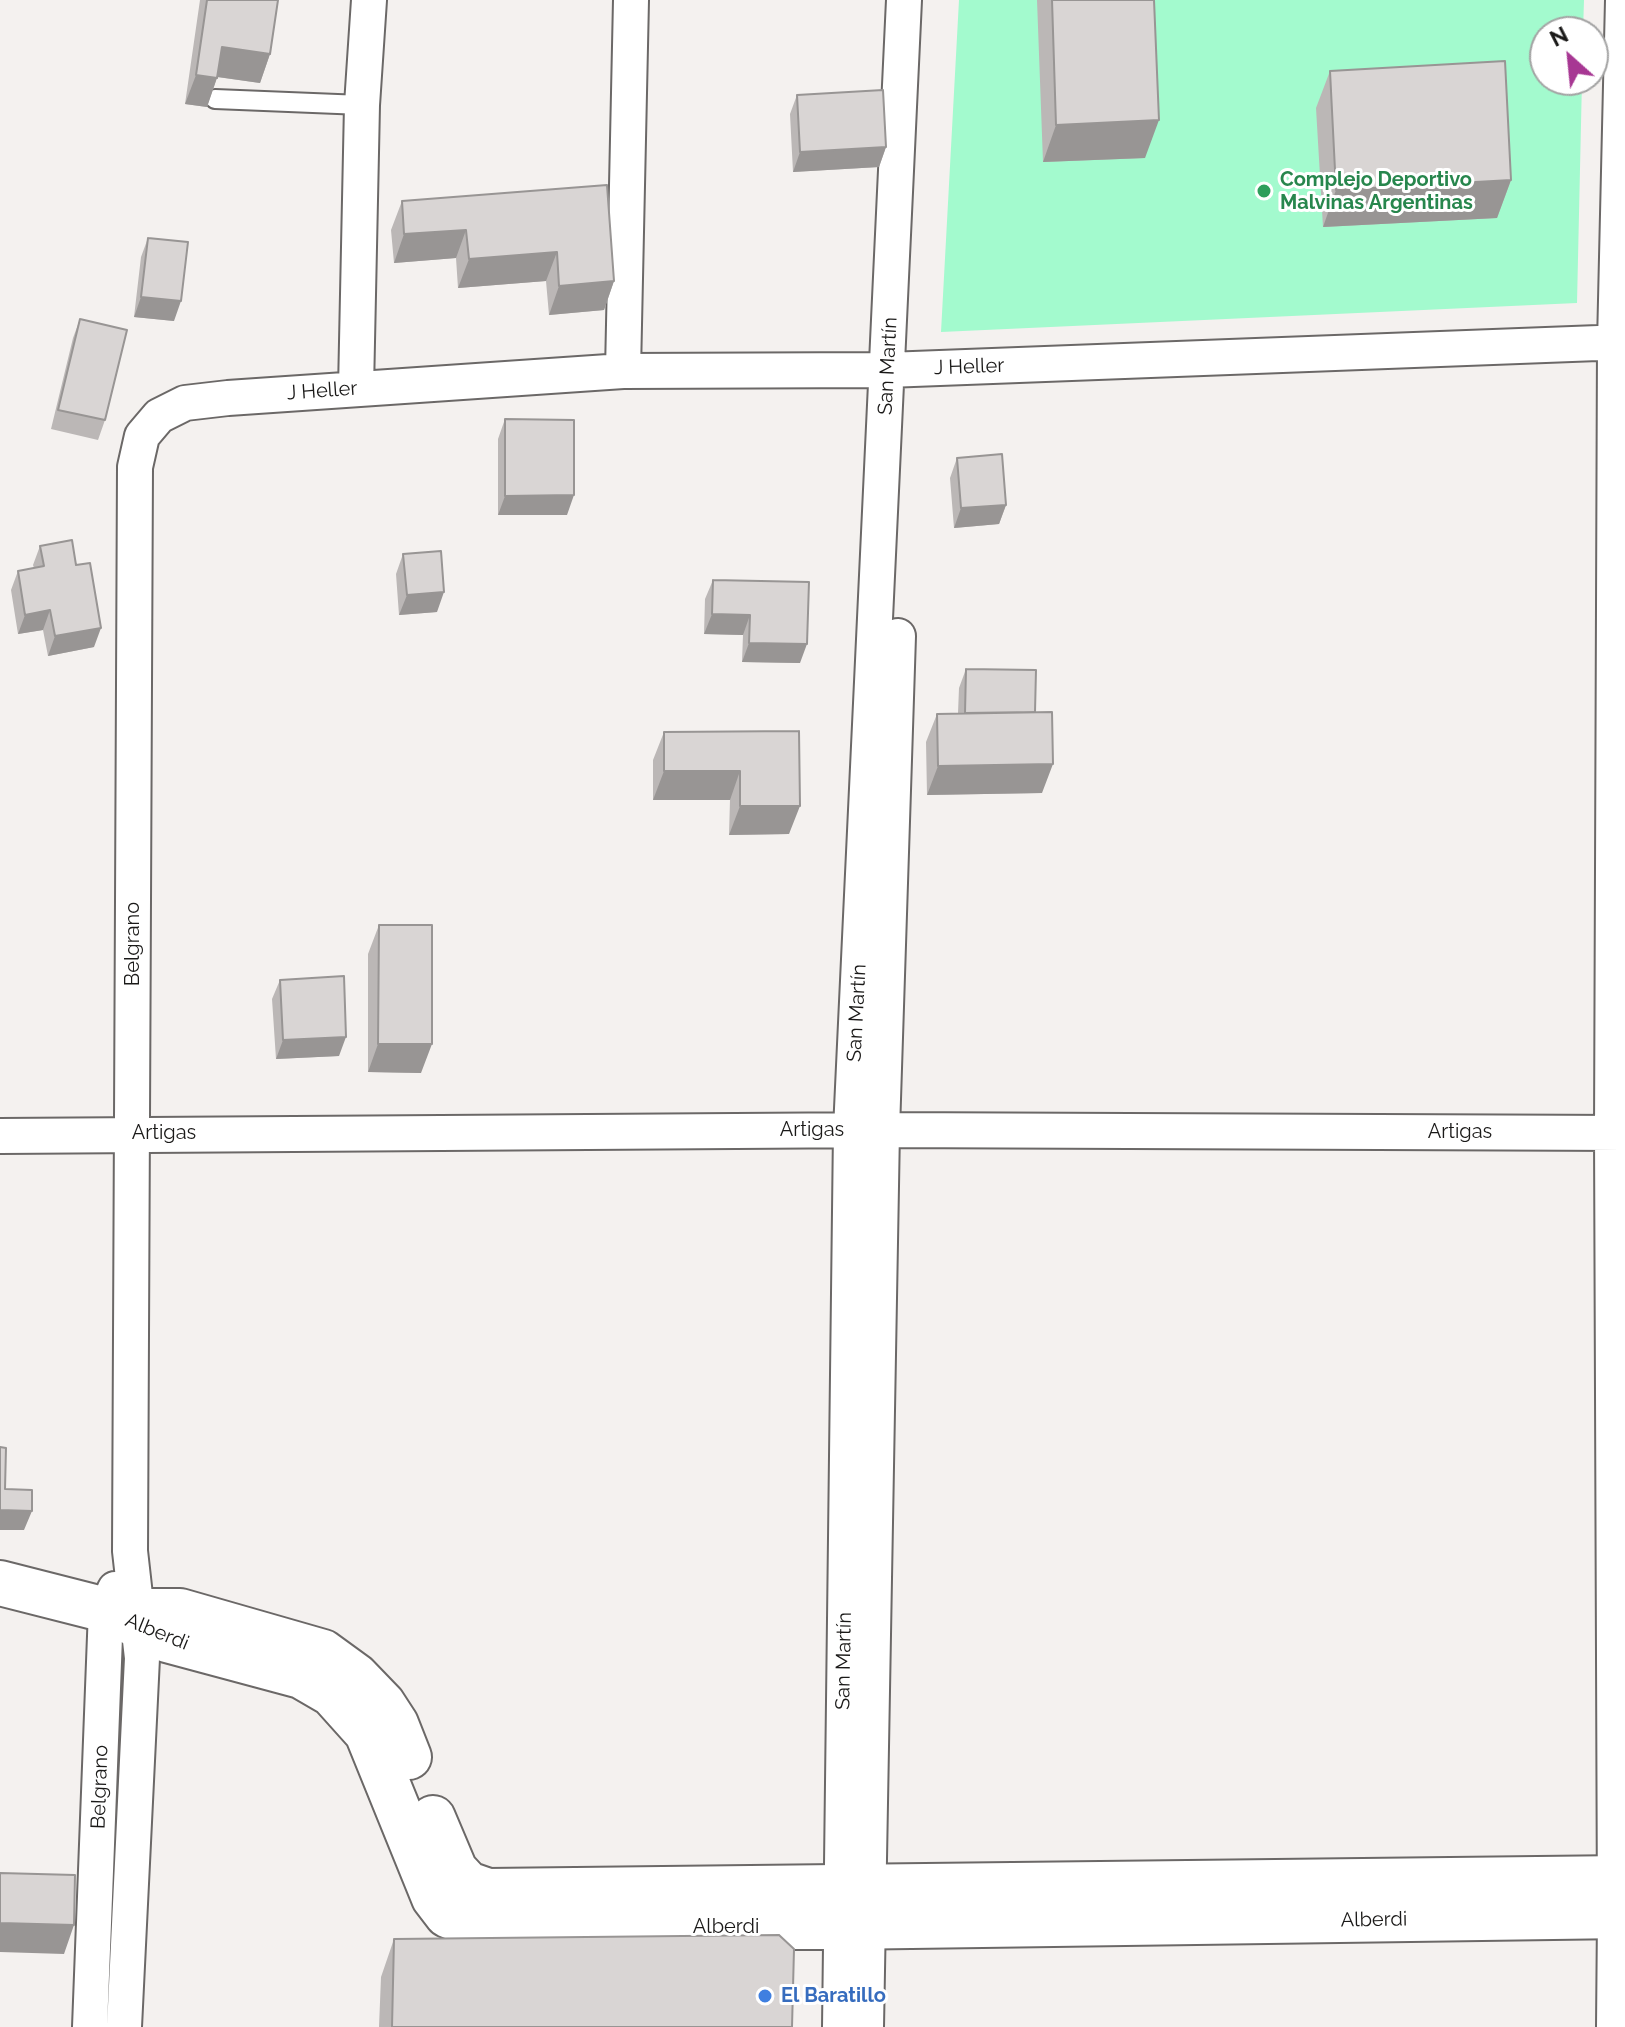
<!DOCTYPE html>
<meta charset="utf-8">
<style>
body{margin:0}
#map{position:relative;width:1625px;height:2027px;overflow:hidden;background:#f4f1ef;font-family:Raleway,sans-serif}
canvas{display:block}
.north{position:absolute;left:1529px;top:16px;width:80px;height:80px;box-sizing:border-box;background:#fff;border:2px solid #a3a3a3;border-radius:50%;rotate:333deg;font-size:22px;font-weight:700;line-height:32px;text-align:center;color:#1a1918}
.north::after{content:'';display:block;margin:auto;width:28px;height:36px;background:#a73793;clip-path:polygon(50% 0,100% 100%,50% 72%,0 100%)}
</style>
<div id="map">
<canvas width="1625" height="2027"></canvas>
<div class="north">N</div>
</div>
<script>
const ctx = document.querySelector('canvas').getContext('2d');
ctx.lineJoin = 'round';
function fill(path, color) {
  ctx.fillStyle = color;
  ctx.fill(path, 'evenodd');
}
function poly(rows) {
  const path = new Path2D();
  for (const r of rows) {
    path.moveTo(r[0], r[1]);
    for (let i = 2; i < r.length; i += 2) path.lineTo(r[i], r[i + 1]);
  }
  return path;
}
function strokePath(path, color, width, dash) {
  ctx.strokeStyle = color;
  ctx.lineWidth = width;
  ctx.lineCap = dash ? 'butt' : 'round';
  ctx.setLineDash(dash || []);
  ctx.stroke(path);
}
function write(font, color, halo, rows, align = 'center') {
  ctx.font = font + ' Raleway,sans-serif';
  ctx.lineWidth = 6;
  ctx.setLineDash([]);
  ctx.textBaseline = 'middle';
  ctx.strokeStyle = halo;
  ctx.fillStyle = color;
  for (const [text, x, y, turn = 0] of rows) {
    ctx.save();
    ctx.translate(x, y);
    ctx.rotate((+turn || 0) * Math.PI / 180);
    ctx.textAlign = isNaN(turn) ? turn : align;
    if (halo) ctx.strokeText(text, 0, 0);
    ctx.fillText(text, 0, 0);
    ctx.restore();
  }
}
const green = poly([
 [959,0,1584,0,1583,32,1545,32,1545,80,1582,80,1577,303,941,332]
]);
const service = poly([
 [215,99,362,105]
]);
const minor = poly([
 [623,371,631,0],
 [356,389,362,105,369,0],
 [0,1136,882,1130,1625,1133],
 [90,2027,106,1610,115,1589],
 [124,2027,142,1658,130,1551,135,467,142,436,159,416,185,403,228,398,623,371,887,370,1625,342],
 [840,2027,851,1130,904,0],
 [866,2027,882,1130,898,636],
 [1614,2027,1615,1916,1612,1132,1615,343,1623,0]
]);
const tertiary = poly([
 [0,1583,106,1610,167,1640,301,1676,332,1694,367,1733,434,1898,447,1915,477,1927,840,1927,1625,1916],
 [121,1611,180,1611,323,1652,356,1676,383,1704,396,1724,409,1757],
 [433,1818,455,1870,468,1884,488,1891,1625,1878]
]);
const wall = poly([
 [200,0,278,0,270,54,260,83,217,77,207,107,185,104],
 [1037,0,1154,0,1145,158,1043,162],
 [1330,71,1511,180,1497,218,1323,227,1316,108],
 [797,95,886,147,879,167,793,172,790,114],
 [607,185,614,281,604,310,549,315,546,281,458,288,456,258,394,263,391,230,402,201],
 [148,238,174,321,134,317,141,257],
 [80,319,105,420,98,440,51,429,73,338],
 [505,419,567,515,498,515,498,439],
 [957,458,1006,505,999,524,954,528,950,478],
 [40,546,76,565,94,647,48,656,43,630,18,634,11,590,18,571,34,568,33,565],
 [403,554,437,612,399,615,396,574],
 [713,580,800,663,742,662,743,635,704,634,705,599],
 [966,669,1035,712,1042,793,927,795,926,742,937,714,958,713,959,688],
 [799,731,789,834,729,835,730,800,653,800,653,760,664,732],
 [379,925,421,1073,368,1072,368,954],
 [280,980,339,1056,276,1059,272,999],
 [394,1939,792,2027,379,2027,381,1977]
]);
const shadedWall = poly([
 [222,47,270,54,260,83,211,76],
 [196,75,217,78,207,107,185,104],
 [1159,120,1145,158,1043,162,1056,125],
 [886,147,879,167,793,172,800,152],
 [1511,180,1497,218,1323,227,1336,190],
 [466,230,456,258,394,263,404,234],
 [557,252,546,281,458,288,469,259],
 [614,281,604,310,549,315,559,286],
 [141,297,181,301,174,321,134,317],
 [574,495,567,515,498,515,505,496],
 [1006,505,999,524,954,528,961,508],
 [444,592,437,612,399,615,407,595],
 [50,610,43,630,18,634,25,615],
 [712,614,750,615,743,635,704,634],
 [101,628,94,647,48,656,55,636],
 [749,643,807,644,800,663,742,662],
 [1053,764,1042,793,927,795,938,766],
 [664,771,740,771,730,800,653,800],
 [740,806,800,806,789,834,729,835],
 [346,1037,339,1056,276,1059,283,1040],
 [378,1044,432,1044,421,1073,368,1072],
 [0,1510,32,1511,24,1530,0,1530],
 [0,1923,74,1925,64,1954,0,1952]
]);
const building = poly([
 [207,0,278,0,270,54,222,47,217,78,196,75,207,0],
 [1052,0,1154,0,1159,120,1056,125,1052,0],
 [1505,61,1511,180,1336,190,1330,71,1505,61],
 [883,90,886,147,800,152,797,95,883,90],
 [607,185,614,281,559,286,557,252,469,259,466,230,404,234,402,201,607,185],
 [148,238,188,242,181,301,141,297,148,238],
 [80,319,127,330,105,420,58,410,80,319],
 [505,419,574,420,574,495,505,496,505,419],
 [1002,454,1006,505,961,508,957,458,1002,454],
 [72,540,76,565,90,563,101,628,55,636,50,610,25,615,18,571,44,566,40,546,72,540],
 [441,551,444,592,407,595,403,554,441,551],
 [713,580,809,582,807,644,749,643,750,615,712,614,713,580],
 [966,669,1036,670,1035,712,965,713,966,669],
 [1052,712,1053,764,938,766,937,714,1052,712],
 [799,731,800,806,740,806,740,771,664,771,664,732,799,731],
 [379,925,432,925,432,1044,378,1044,379,925],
 [344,976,346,1037,283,1040,280,980,344,976],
 [0,1447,6,1448,5,1489,32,1490,32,1511,0,1510,0,1447],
 [0,1873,75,1875,74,1925,0,1923,0,1873],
 [779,1935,794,1949,792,2027,392,2027,394,1939,779,1935]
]);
const markers = [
 [1264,191,8,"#2e9e5b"],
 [765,1996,8,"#3f7fe0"]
];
const leisureNames = [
 ["Complejo Deportivo",1280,180],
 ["Malvinas Argentinas",1280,203]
];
const streetNames = [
 ["San Martín",888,366,-87],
 ["J Heller",969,367,-2],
 ["J Heller",322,391,-4],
 ["Belgrano",133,944,-90],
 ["San Martín",857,1013,-87],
 ["Artigas",812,1130],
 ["Artigas",1460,1132],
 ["Artigas",164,1133],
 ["Alberdi",157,1632,22],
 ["San Martín",844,1661,-89],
 ["Belgrano",100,1787,-88],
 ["Alberdi",1374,1920,-1],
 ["Alberdi",726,1927]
];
const shopNames = [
 ["El Baratillo",781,1996]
];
fill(green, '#a3face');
strokePath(service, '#6b6867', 22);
strokePath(minor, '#6b6867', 38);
strokePath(tertiary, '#6b6867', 48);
strokePath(service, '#fff', 18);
strokePath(minor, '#fff', 34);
strokePath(tertiary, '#fff', 44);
fill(wall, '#bbb7b6');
fill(shadedWall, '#989594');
fill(building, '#d9d5d4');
strokePath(building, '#989594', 2);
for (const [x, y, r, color] of markers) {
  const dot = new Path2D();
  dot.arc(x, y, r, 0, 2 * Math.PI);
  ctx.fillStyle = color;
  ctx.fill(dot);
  strokePath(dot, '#fff', 3);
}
write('bold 20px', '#27864d', '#fff', leisureNames, 'left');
write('20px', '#1a1918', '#fff', streetNames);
write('bold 20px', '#366cbe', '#fff', shopNames, 'left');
</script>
